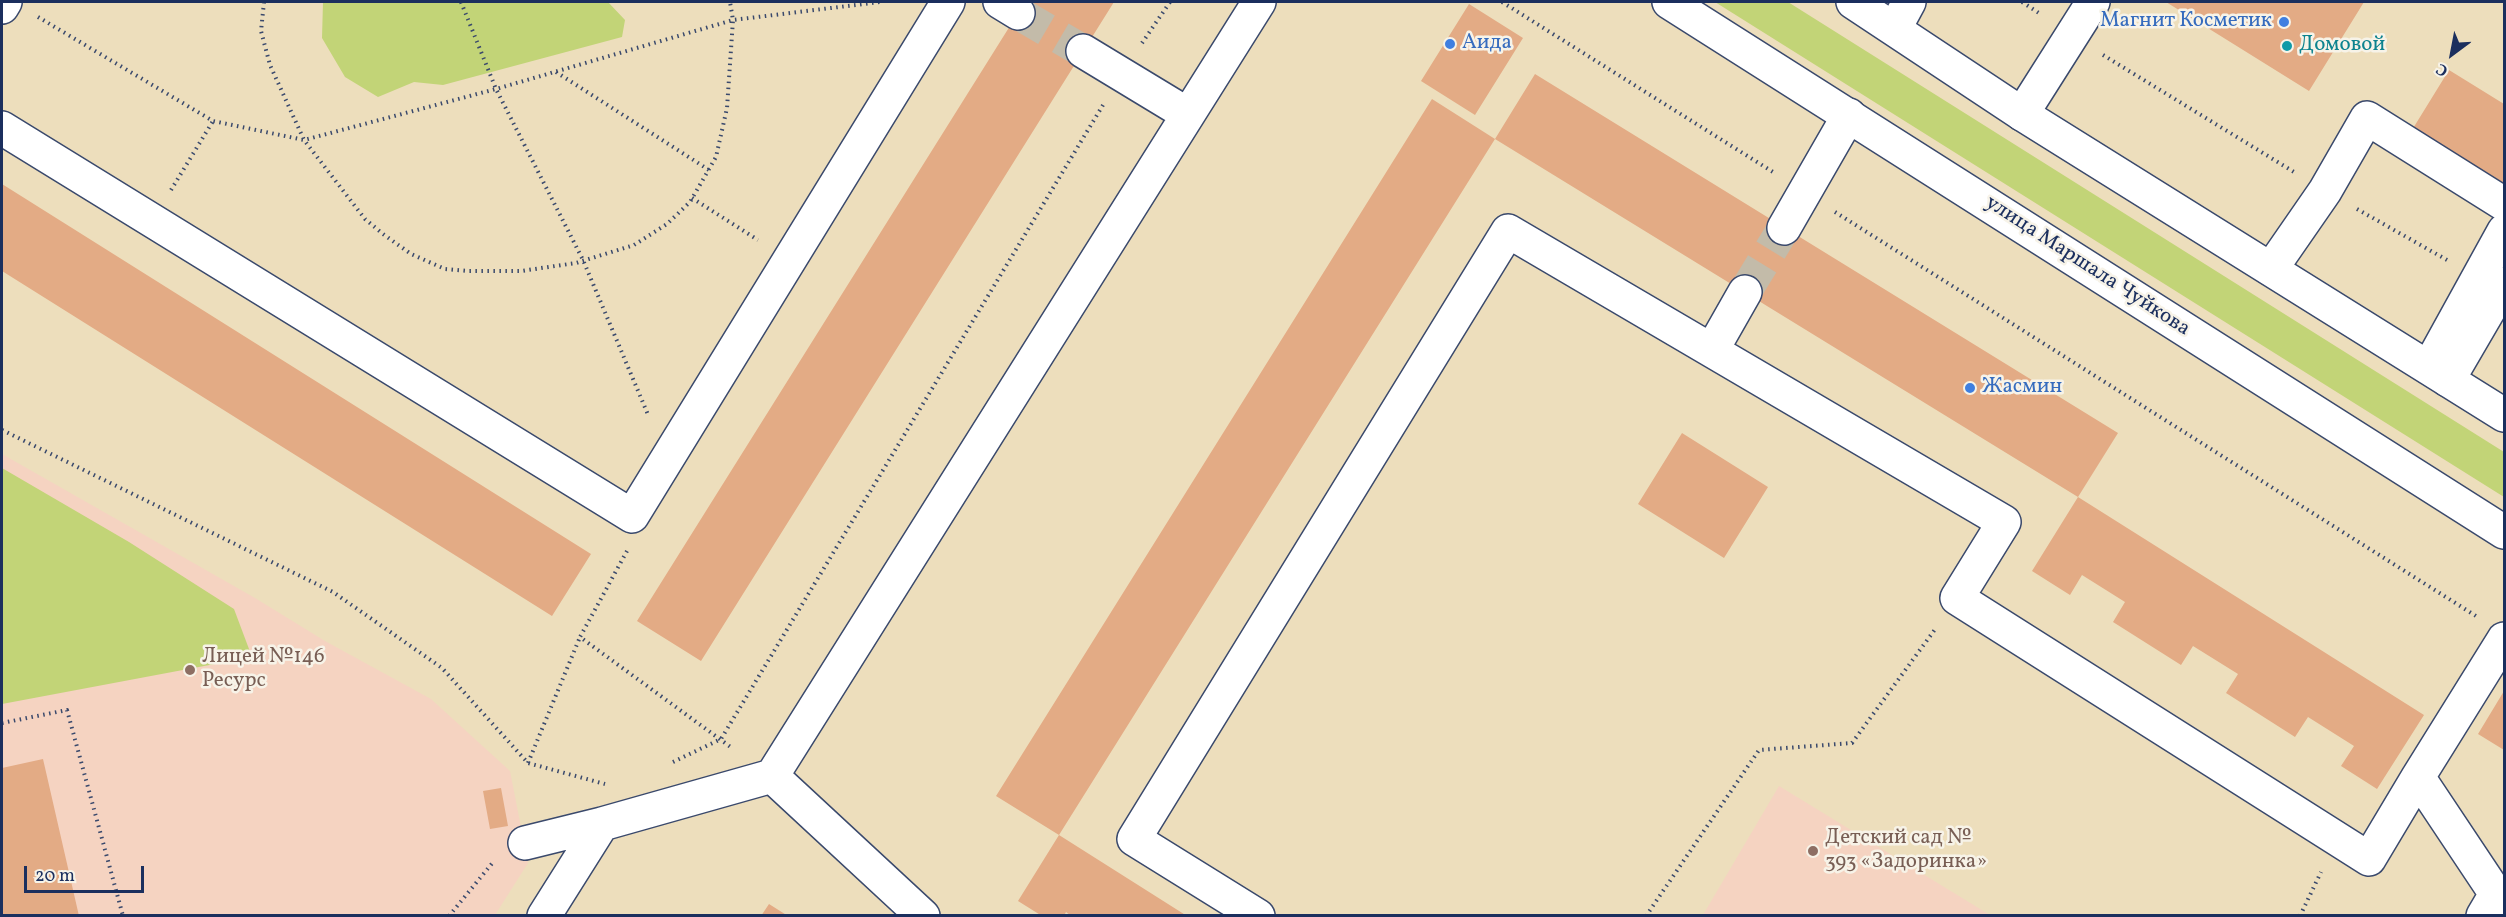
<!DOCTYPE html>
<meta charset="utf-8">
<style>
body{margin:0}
#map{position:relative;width:2506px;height:917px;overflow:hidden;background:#eddebc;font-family:Vollkorn,serif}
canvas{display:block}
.frame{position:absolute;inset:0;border:3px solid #1b2f5e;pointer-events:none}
.north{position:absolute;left:2422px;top:24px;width:60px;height:60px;-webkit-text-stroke:4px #f7f3e8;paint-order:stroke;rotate:212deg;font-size:16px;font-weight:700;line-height:24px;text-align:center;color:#1b2f5e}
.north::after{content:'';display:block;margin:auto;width:21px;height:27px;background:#1b2f5e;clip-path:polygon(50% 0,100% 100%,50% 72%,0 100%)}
.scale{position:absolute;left:24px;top:866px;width:120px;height:27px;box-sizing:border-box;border:3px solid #1b2f5e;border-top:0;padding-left:8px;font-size:18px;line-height:21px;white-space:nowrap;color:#1b2f5e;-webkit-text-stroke:4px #f7f3e8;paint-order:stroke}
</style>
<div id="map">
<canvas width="2506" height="917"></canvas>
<div class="frame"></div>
<div class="north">С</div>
<div class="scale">20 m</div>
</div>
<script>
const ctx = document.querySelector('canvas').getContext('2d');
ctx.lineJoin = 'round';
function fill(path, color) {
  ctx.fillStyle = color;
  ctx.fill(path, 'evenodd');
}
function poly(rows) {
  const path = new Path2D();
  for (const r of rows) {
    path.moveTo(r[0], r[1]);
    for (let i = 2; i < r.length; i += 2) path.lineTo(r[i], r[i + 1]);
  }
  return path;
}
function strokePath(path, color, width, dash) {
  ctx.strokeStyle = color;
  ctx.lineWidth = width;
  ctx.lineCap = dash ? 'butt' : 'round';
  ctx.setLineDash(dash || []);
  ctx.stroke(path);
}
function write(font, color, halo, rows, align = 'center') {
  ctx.font = font + ' Vollkorn,serif';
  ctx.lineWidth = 5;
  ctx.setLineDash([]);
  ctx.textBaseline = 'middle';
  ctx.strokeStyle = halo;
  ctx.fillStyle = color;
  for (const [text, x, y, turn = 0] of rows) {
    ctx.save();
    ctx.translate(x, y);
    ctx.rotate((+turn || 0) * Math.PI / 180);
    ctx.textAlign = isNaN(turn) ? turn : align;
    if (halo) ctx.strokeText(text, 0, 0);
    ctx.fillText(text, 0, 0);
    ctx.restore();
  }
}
const built = poly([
 [2,454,255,598,325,641,431,699,510,771,528,863,495,915,2,915],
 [1779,786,1990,915,1703,915]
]);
const green = poly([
 [323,2,608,2,625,20,622,37,443,85,414,82,378,97,345,77,322,38],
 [1715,2,1788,2,2504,452,2504,497],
 [2,468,129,542,234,609,252,657,2,704]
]);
const building = poly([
 [1025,2,1114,2,701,661,637,621],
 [2166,2,2364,2,2309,91],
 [1469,4,1523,38,1475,115,1421,81],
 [2449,70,2504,104,2504,188,2412,130],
 [1535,74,2118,433,2078,497,1495,139,1059,835,1187,916,1071,916,1066,912,1064,916,1042,916,1018,901,1059,835,996,796,1432,99,1495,139],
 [2,184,591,554,552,616,2,271],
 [1682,433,1768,487,1724,558,1638,504],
 [2078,497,2424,715,2377,789,2341,766,2354,746,2308,717,2295,737,2226,693,2238,674,2193,646,2181,665,2113,622,2125,602,2082,575,2070,595,2032,571],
 [2504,691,2504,750,2478,734],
 [43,759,79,916,2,916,2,768],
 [501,788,508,826,490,829,483,791],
 [769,904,788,916,761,916]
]);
const minorTunnel = poly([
 [1018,13,1083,51],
 [1745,292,1784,228]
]);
const path = poly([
 [264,2,261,31,270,65,304,140,365,219,383,234,411,254,445,269,468,271,521,271,576,263,634,245,667,224,690,202,716,157,727,108,733,20,730,2],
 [461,2,496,89,583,260,649,417],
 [1502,2,1773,172],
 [2022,2,2042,15],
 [38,17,213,121,304,140,496,89,733,20,880,2],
 [1142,43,1170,2],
 [2103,55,2294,172],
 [556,72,709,170],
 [171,190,213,121],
 [692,198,758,240],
 [2357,209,2447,260],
 [1835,212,2476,616],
 [2,430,333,592,442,668,528,763,605,784],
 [627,551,580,637,732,748],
 [2,723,67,710,123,916],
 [673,762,721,739,1103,105],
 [528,763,580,637],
 [449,916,494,861],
 [1646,916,1759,750,1852,743,1936,628],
 [2300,916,2321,872]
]);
const minor = poly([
 [1000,2,1018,13],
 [2,7,5,2],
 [1895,28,1909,2],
 [1083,51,1187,114],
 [2022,114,2093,2],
 [2,128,632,516,948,2],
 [1784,228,1849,115],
 [2271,269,2325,191,2367,118,2504,204],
 [1712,350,1745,292],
 [2429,367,2504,231],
 [2448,380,2504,284],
 [772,776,923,916],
 [525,843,602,824],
 [544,916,602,824,772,776,1259,2],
 [1258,916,1134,839,1508,231,2004,522,1957,598,2369,859,2418,777],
 [2483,916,2496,894,2418,777,2504,639]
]);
const major = poly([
 [1669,2,2504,532],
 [1853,2,2022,114,2504,415]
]);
const markers = [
 [2284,22,6,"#3f7fe0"],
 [1450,44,6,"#3f7fe0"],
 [2287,46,6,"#0f9aa8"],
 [1970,388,6,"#3f7fe0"],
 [190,670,6,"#8d6e63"],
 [1813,851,6,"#8d6e63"]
];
const shopNames = [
 ["Магнит Косметик",2272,22,"right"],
 ["Аида",1462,44],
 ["Жасмин",1982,388]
];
const cultureNames = [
 ["Домовой",2299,46]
];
const streetNames = [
 ["улица Маршала Чуйкова",2087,267,33]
];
const educationNames = [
 ["Лицей №146",202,658],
 ["Ресурс",202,682],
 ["Детский сад №",1825,839],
 ["393 «Задоринка»",1825,863]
];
fill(built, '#f5d3c1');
fill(green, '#c2d477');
fill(building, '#e3ab85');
strokePath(minorTunnel, '#c3bba9', 33, [33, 16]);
strokePath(minor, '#3a496c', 36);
strokePath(major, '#3a496c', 36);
strokePath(path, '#3a496c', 4, [1.5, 4.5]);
strokePath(minor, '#fff', 33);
strokePath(major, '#fff', 33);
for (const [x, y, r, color] of markers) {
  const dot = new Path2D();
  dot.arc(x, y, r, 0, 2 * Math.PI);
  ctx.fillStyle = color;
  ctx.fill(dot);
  strokePath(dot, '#f7f3e8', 2);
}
write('21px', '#366cbe', '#f7f3e8', shopNames, 'left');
write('21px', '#0d838f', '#f7f3e8', cultureNames, 'left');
write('21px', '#1b2f5e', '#f7f3e8', streetNames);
write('21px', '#785e54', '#f7f3e8', educationNames, 'left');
</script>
